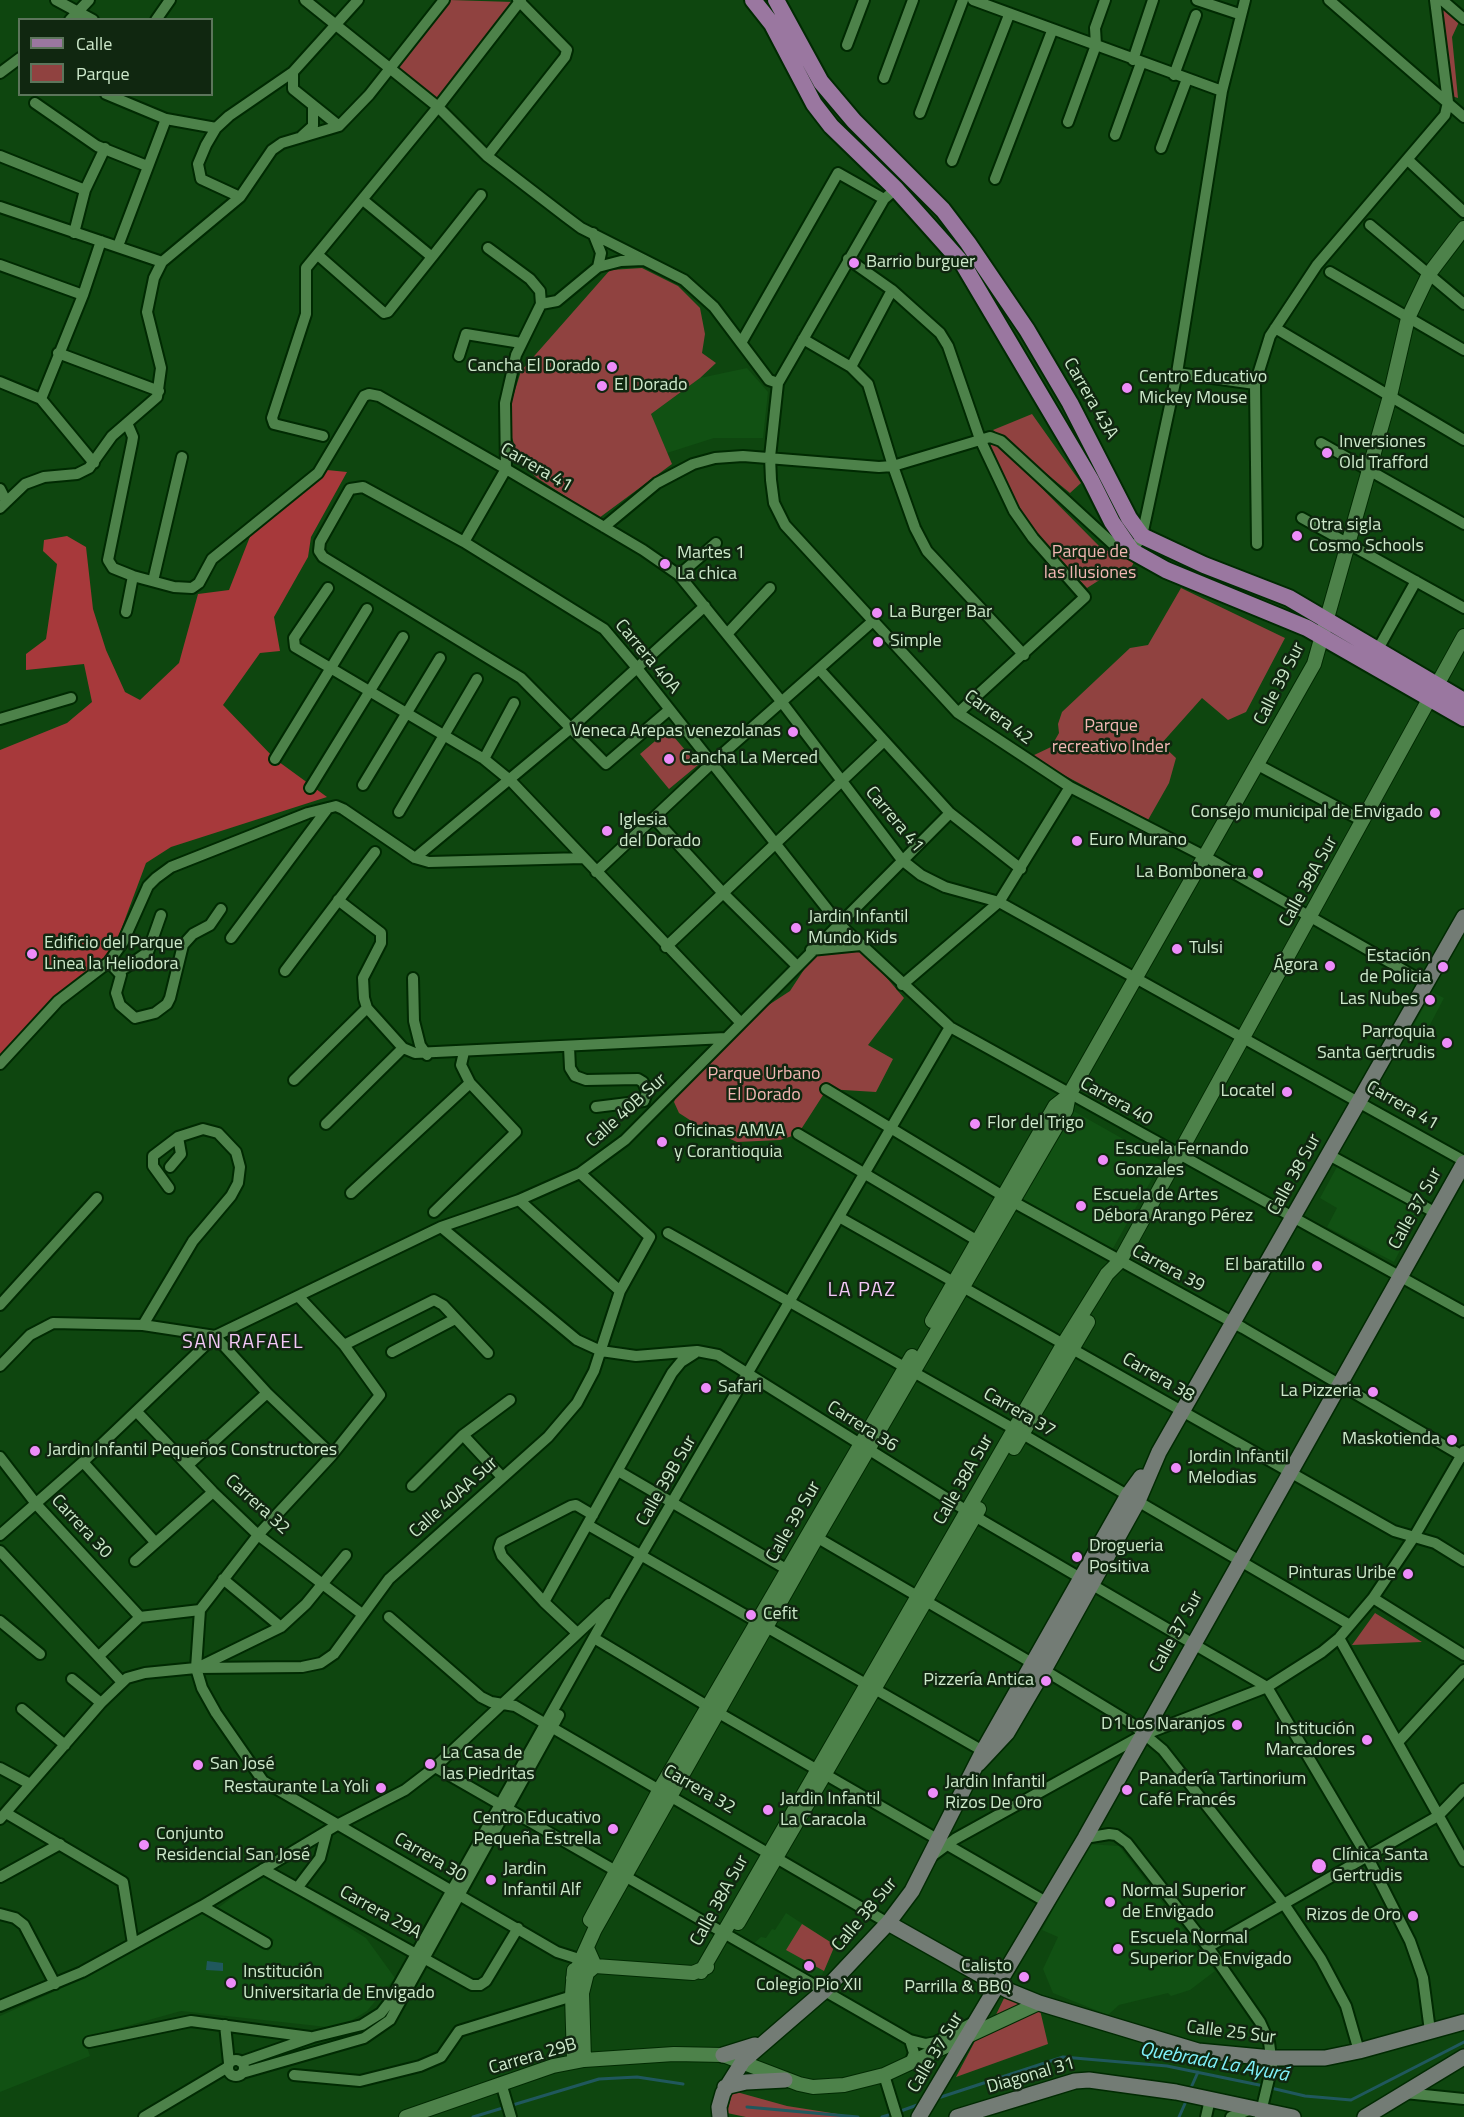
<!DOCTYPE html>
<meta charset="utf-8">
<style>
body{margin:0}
#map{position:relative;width:1464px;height:2117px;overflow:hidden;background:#0e460f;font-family:"Titillium Web",sans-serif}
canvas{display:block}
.legend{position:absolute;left:18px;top:18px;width:195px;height:78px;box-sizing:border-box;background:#102710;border:2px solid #5c755b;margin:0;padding:8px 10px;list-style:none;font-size:18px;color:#cde9cb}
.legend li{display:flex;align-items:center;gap:12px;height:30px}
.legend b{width:30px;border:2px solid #5c755b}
</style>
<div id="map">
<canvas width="1464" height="2117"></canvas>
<ul class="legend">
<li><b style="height:8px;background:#9a77a0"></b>Calle</li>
<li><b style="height:16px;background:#904240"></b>Parque</li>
</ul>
</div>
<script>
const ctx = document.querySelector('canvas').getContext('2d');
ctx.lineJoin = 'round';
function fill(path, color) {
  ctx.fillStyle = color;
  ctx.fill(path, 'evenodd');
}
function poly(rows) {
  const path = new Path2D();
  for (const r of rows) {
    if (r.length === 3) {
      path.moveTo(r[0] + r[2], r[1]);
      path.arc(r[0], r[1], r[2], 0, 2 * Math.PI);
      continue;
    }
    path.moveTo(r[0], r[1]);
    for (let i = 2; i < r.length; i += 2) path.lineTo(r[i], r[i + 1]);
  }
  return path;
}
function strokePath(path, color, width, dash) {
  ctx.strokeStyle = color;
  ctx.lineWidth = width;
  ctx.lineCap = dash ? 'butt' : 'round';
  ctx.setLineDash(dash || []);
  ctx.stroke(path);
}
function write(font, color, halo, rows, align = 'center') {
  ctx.font = font + ' "Titillium Web",sans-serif';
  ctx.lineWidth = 5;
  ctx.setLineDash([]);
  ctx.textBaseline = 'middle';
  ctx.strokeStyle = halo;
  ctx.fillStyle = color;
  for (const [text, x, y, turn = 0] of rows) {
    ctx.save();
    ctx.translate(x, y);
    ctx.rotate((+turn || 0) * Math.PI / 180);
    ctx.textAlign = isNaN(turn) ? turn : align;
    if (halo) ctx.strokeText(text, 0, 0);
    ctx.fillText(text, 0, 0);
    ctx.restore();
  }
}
const built = poly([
 [747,368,768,392,763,438,714,438,667,453,651,414,700,378],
 [1432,992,1444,998,1423,1038,1410,1032],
 [1070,1109,1162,1161,1112,1250,1022,1199],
 [1338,1165,1421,1210,1394,1262,1327,1227,1337,1208,1320,1198],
 [1088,1844,1119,1846,1215,1971,1190,1990,1171,1996,1168,1993,1119,2005,1108,2015,1053,1993,1043,1969,1058,1937,1042,1930],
 [263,1874,366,1938,395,1978,367,2011,347,2023,327,2027,181,2011,84,2038,90,2056,0,2092,0,2016,62,1988,203,1910,268,1951,274,1940,218,1908],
 [786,1913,835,1945,819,1982,752,1945,761,1937,766,1938,772,1929,775,1930]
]);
const green = poly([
 [450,0,513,2,438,101,396,66],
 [1437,0,1452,0,1464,11,1452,37,1458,98,1448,95],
 [642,268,678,286,700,308,705,334,702,353,716,363,700,378,651,414,672,464,599,518,537,478,520,461,511,435,511,403,521,371,610,270],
 [1032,414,1081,483,1070,493,993,430],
 [996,442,1101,548,1134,562,1129,572,1109,574,1087,588,1030,527,987,447],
 [1181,588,1285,638,1246,712,1228,720,1202,698,1161,744,1176,758,1169,783,1148,820,1030,757,1051,747,1059,733,1058,724,1062,712,1130,648,1148,645],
 [668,730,698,765,669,789,640,754],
 [850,935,904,998,868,1045,893,1059,876,1092,827,1089,798,1134,780,1140,737,1142,696,1124,679,1113,674,1102,678,1092,741,1023,790,991,826,936],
 [1375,1613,1422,1642,1352,1645],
 [802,1924,835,1945,824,1971,786,1950],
 [1007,1992,1031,2005,992,2023],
 [1040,2010,1048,2044,956,2077,975,2041],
 [733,2091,787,2106,857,2117,746,2117,727,2113]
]);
const forest = poly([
 [327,470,347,472,311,537,308,557,274,617,280,651,260,653,223,705,275,759,327,797,171,847,146,863,109,962,18,1044,0,1064,0,750,67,723,92,702,84,664,26,670,26,654,46,639,57,564,43,551,44,540,67,536,86,547,93,609,106,650,125,692,140,700,179,663,198,594,229,590,251,534]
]);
const water = poly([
 [207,1961,223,1963,223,1971,206,1970]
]);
const stream = poly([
 [1271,2088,1305,2096,1351,2100,1464,2042],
 [1190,2090,1198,2072],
 [938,2098,1063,2057,1167,2066,1264,2086],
 [747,2107,858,2117],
 [898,2112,920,2104],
 [473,2117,599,2079,637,2077,683,2084],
 [882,2117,892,2114],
 [1179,2117,1187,2099]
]);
const minor = poly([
 [56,0,93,20],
 [305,0,438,107,487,156,565,216,581,228,684,280,714,307,769,380,778,383],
 [973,0,1222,91],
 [1197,0,1239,14],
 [1329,0,1464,117],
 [1442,0,1464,19],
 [70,20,89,0],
 [156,20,170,0],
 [847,45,864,0],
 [1133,60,1153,0],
 [293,72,293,89,339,126],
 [0,73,20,58],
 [1174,75,1196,15],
 [884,78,913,0],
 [106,94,166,119,216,128],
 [35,103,97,146,147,166],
 [920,113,963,0],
 [1068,122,1096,45,1095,28,1105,0],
 [1115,135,1141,63],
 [302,136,313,126,313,105],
 [1161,148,1187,79],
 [0,156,85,190],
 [487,156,565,57,567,50,518,0],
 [1408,160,1464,212],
 [952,161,1009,15],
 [995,179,1052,31],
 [896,189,884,199,778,383,770,457,771,480,774,503,785,525,958,713,1070,787,1204,856,1426,983],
 [240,197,201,179,198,164,206,145,216,128,229,116,293,72,358,0],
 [0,207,162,262],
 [1370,225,1464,304],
 [74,233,85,190,105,148],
 [593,233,601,253,598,267],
 [118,246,166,119],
 [488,248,530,279,540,291,541,304],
 [318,255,384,313,388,312,432,257,363,200],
 [432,257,481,195],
 [848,259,892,290,940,333,948,346,980,439,1014,511,1033,538,1085,597,958,713],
 [0,265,83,295],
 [1330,272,1464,350],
 [1275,328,1464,440],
 [803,339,851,367,868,384,893,466,915,528,927,551,1024,655],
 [741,343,838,173,884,199],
 [58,353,159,391],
 [459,356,466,334,521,343],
 [851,367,892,290],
 [1177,373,1255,384],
 [0,382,41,399,94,463],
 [41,399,83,295,101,241],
 [127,423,133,437,132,443,108,560,113,568,133,576,174,587,192,588,199,583,212,559,318,473,364,396,369,394,379,396,506,469,643,550,679,575,781,701,902,860,921,875,945,887,999,902,1464,1161],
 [323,436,274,424,272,418,306,314,306,268,438,107,521,0],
 [1321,443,1464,524],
 [0,489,6,501],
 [0,508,25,484,44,477,77,474,89,468,112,436,157,397,161,368,147,312,154,278,162,262,240,197,272,150,282,143,339,126,369,95,444,0],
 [1302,518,1464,608],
 [604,527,657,483,693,464,715,458,743,456,879,467,893,466,990,437,1001,441,1113,544,1132,551,1142,536,1177,373,1222,91,1245,0],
 [464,542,506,469,505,403,516,355,541,304,557,301,598,267,621,261,644,260],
 [1257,544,1255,384,1270,336,1317,265,1445,115,1448,102,1435,0],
 [679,575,716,543],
 [153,581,182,457],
 [328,588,294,638,295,647,484,759,511,781,741,1023],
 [126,612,133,576],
 [727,634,770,588],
 [1378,649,1416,581],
 [819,669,950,813,1021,869],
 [669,710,606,764,521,678,323,557,319,551,320,542,350,489,363,487,464,542,604,629,637,668,839,924,950,1027,1464,1312],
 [0,719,71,698],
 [275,759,367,609],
 [484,759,514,703],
 [1258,765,1363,821],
 [363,785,440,658],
 [310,788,403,637],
 [399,812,477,679],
 [654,818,722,892,796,965],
 [415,858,571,728,705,606],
 [596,872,711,764,873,621],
 [338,900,381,933,381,943,363,978,364,998,367,1008,403,1048,415,1053,726,1038],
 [231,938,328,808],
 [666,947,884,741],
 [811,950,861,945],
 [109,962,121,975,116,993,120,1005,135,1018,155,1013,167,1004,170,998,183,945,193,934,210,925,221,909],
 [117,969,125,968,148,952,161,915],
 [285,971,375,852],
 [413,978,414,1021,420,1045,427,1055],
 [902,985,999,902,1070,787],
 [569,1047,570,1068,575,1076,586,1080,638,1079,643,1082,647,1092,644,1101,596,1107],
 [0,1064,58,1001,109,962,123,942,148,886,156,878,171,867,308,813,336,806,343,809,415,858,429,862,583,858],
 [294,1080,367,1008],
 [826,1089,1008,1199,1243,1328,1464,1457],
 [326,1124,403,1048],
 [798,1134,978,1241],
 [1329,1155,1436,1213],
 [170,1167,181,1154,178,1137],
 [351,1193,470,1083],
 [519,1200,620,1291],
 [434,1212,516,1132,470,1083,461,1065,464,1052],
 [839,1217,1394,1531,1435,1543,1464,1561],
 [441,1227,577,1340,601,1351,636,1356,697,1351,718,1355,983,1521,1267,1687,1368,1858,1410,1941,1423,1978,1430,2031],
 [668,1233,1014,1429,1350,1625],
 [0,1305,97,1198],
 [143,1325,193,1241,231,1196,238,1183,240,1167,236,1152,218,1133,203,1129,178,1137,153,1156,153,1166,169,1188],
 [344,1345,434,1300,443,1305,488,1353],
 [392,1352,455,1319],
 [0,1366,30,1335,53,1323,143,1325,215,1336,267,1393,332,1455],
 [137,1412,213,1492,258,1535,362,1614],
 [0,1457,37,1505,140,1617],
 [83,1462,155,1542],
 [188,1465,267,1393],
 [618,1471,793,1573],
 [502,1477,463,1435,510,1400],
 [412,1486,463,1435],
 [588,1525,983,1751],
 [811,1534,1044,1670,1131,1723,1163,1750,1284,1904,1321,1959,1346,2006,1359,2051],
 [0,1535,83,1462,215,1336,441,1227,519,1200,580,1173,625,1140,950,813],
 [0,1551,122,1682],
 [135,1561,213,1492],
 [223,1579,281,1627],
 [1373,1598,1464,1655],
 [544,1602,672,1373,681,1362,695,1353],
 [200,1610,196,1668,202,1688,216,1713,263,1781,557,1952,582,1960],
 [389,1617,481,1697,491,1702,515,1706,888,1923],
 [0,1621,40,1654],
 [576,1632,544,1602,502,1556,499,1548,501,1542,571,1506,576,1505,593,1515],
 [594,1638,724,1716,1048,1903],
 [1339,1638,1464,1861],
 [99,1656,140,1617,200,1610,258,1535,332,1455,380,1395,344,1345,299,1297],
 [199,1667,281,1627,306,1604,346,1555],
 [72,1679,101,1703],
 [22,1709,65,1745],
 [1398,1742,1464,1670],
 [435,1767,910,2040,914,2053,910,2063],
 [0,1768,30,1784],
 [6,1813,123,1882,133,1944],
 [0,1819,101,1703,127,1678,145,1673,196,1668,302,1667,321,1663,334,1654,389,1579,548,1437,577,1403,594,1371,620,1291,650,1237,580,1173],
 [1085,1838,1109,1834,1116,1835,1127,1843,1208,1947,1260,2022,1269,2042,1272,2066,1260,2116],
 [932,1856,955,1839,1143,1735,1267,1687,1322,1652,1339,1638,1373,1598,1414,1537,1464,1451],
 [263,1869,472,1985,480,1985,486,1981,518,1928],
 [0,1877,60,1844],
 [298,1887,320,1858,327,1831],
 [202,1906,266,1943],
 [0,1914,15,1918,24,1925,55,1984],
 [1208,1947,1438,1816,1464,1789],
 [0,2006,82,1972,202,1906,337,1825,405,1790,435,1767,609,1604],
 [225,2025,229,2063],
 [910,2040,926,2044,936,2042,976,2021],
 [89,2042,191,2021,310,2037],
 [236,2068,8],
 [241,2062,313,2037,362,2025,381,2013,388,2004,616,1598,950,1027],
 [242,2073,364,2038,390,2020,559,1715],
 [294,2075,360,2081,420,2066,441,2057,459,2031,579,1994],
 [884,2075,897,2117],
 [501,2083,511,2117],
 [1405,2093,1464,2099],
 [144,2117,228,2067],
 [1206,2117,1210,2099],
 [1231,2117,1254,2108]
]);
const tertiary = poly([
 [932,1321,1055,1106,1069,1095],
 [1014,1448,1088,1322],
 [590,1920,660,1789,912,1356],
 [738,1923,979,1509],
 [587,1948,595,1966,693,1973,707,1967],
 [701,1972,1064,1343,1107,1274,1120,1261,1464,636],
 [573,1978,595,1929,817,1537,1066,1110,1069,1095,1314,664,1390,396,1408,318,1429,274,1464,228],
 [574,2060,572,1995,574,1970],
 [584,2060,582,1993,587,1973,595,1966],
 [406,2117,553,2066,584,2060,674,2054,723,2055,799,2084,813,2087,844,2085,884,2075,1039,2003]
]);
const secondary = poly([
 [978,1764,1007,1733,1044,1670,1138,1501,1159,1452,1464,917],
 [888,1923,1007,1990,1039,2003,1198,2051,1272,2058,1325,2058,1359,2051,1464,2022],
 [723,2055,755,2045],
 [725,2087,746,2082,785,2080],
 [720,2117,719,2107,723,2093,743,2061,824,1991,888,1923,912,1891,983,1751,1128,1495,1141,1477],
 [919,2117,1085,1838,1464,1163],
 [957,2117,1075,2081,1089,2080,1176,2092,1293,2117],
 [1365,2117,1464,2057]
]);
const primary = poly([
 [753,0,772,24,814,104,831,126,896,189,963,264,1091,480,1112,522,1132,551,1166,570,1307,628,1464,718],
 [776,0,821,82,854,121,943,210,968,243,1027,330,1070,403,1129,518,1142,536,1204,565,1289,598,1464,701]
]);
const markers = [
 [854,263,6,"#ed8cf9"],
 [612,367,6,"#ed8cf9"],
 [602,386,6,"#ed8cf9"],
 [1127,388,6,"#ed8cf9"],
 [1327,453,6,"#ed8cf9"],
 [1297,536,6,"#ed8cf9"],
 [665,564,6,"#ed8cf9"],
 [877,613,6,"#ed8cf9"],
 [878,642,6,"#ed8cf9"],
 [793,732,6,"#ed8cf9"],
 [669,759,6,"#ed8cf9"],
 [1435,813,6,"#ed8cf9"],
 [607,831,6,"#ed8cf9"],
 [1077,841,6,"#ed8cf9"],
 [1258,873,6,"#ed8cf9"],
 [796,928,6,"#ed8cf9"],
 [1177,949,6,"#ed8cf9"],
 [32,954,6,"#ed8cf9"],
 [1330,966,6,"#ed8cf9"],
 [1443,967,6,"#ed8cf9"],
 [1430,1000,6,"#ed8cf9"],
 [1447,1043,6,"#ed8cf9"],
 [1287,1092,6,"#ed8cf9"],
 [975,1124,6,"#ed8cf9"],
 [662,1142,6,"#ed8cf9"],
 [1103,1160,6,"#ed8cf9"],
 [1081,1206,6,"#ed8cf9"],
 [1317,1266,6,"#ed8cf9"],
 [706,1388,6,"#ed8cf9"],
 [1373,1392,6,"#ed8cf9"],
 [1452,1440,6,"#ed8cf9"],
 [35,1451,6,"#ed8cf9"],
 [1176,1468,6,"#ed8cf9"],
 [1077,1557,6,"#ed8cf9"],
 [1408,1574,6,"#ed8cf9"],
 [751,1615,6,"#ed8cf9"],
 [1046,1681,6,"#ed8cf9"],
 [1237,1725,6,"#ed8cf9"],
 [1367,1740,6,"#ed8cf9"],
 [430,1764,6,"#ed8cf9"],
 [198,1765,6,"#ed8cf9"],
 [381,1788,6,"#ed8cf9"],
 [1127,1790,6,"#ed8cf9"],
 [933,1793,6,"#ed8cf9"],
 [768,1810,6,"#ed8cf9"],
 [613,1829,6,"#ed8cf9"],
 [144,1845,6,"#ed8cf9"],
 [1319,1866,8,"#ed8cf9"],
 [491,1880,6,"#ed8cf9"],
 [1110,1902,6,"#ed8cf9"],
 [1413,1916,6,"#ed8cf9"],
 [1118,1949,6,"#ed8cf9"],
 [809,1966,6,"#ed8cf9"],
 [1024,1977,6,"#ed8cf9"],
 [231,1983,6,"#ed8cf9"]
];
const poiNames = [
 ["Barrio burguer",866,263],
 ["Cancha El Dorado",600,367,"right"],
 ["Centro Educativo",1139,378],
 ["Mickey Mouse",1139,399],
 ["El Dorado",614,386],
 ["Inversiones",1339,443],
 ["Old Trafford",1339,464],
 ["Otra sigla",1309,526],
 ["Cosmo Schools",1309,547],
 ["Martes 1",677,554],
 ["La chica",677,575],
 ["La Burger Bar",889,613],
 ["Simple",890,642],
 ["Veneca Arepas venezolanas",781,732,"right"],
 ["Cancha La Merced",681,759],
 ["Consejo municipal de Envigado",1423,813,"right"],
 ["Iglesia",619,821],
 ["del Dorado",619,842],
 ["Euro Murano",1089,841],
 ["La Bombonera",1246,873,"right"],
 ["Jardin Infantil",808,918],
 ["Mundo Kids",808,939],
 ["Edificio del Parque",44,944],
 ["Linea la Heliodora",44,965],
 ["Tulsi",1189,949],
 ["Estación",1431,957,"right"],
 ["de Policia",1431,978,"right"],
 ["Ágora",1318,966,"right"],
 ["Las Nubes",1418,1000,"right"],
 ["Parroquia",1435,1033,"right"],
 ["Santa Gertrudis",1435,1054,"right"],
 ["Locatel",1275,1092,"right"],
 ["Flor del Trigo",987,1124],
 ["Oficinas AMVA",674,1132],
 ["y Corantioquia",674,1153],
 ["Escuela Fernando",1115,1150],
 ["Gonzales",1115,1171],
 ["Escuela de Artes",1093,1196],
 ["Débora Arango Pérez",1093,1217],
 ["El baratillo",1305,1266,"right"],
 ["Safari",718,1388],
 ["La Pizzeria",1361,1392,"right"],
 ["Maskotienda",1440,1440,"right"],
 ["Jardin Infantil Pequeños Constructores",47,1451],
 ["Jordin Infantil",1188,1458],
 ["Melodias",1188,1479],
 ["Drogueria",1089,1547],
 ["Positiva",1089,1568],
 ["Pinturas Uribe",1396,1574,"right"],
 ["Cefit",763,1615],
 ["Pizzería Antica",1034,1681,"right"],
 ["D1 Los Naranjos",1225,1725,"right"],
 ["Institución",1355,1730,"right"],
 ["Marcadores",1355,1751,"right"],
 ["La Casa de",442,1754],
 ["las Piedritas",442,1775],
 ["San José",210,1765],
 ["Panadería Tartinorium",1139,1780],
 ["Café Francés",1139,1801],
 ["Jardin Infantil",945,1783],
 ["Rizos De Oro",945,1804],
 ["Restaurante La Yoli",369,1788,"right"],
 ["Jardin Infantil",780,1800],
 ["La Caracola",780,1821],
 ["Centro Educativo",601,1819,"right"],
 ["Pequeña Estrella",601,1840,"right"],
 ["Conjunto",156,1835],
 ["Residencial San José",156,1856],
 ["Clínica Santa",1332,1856],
 ["Gertrudis",1332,1877],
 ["Jardin",503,1870],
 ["Infantil Alf",503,1891],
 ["Normal Superior",1122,1892],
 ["de Envigado",1122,1913],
 ["Rizos de Oro",1401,1916,"right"],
 ["Escuela Normal",1130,1939],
 ["Superior De Envigado",1130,1960],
 ["Calisto",1012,1967,"right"],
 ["Parrilla & BBQ",1012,1988,"right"],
 ["Institución",243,1973],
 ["Universitaria de Envigado",243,1994],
 ["Colegio Pio XII",809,1986,"center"]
];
const streetNames = [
 ["Carrera 43A",1090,399,60],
 ["Carrera 41",536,468,30],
 ["Carrera 40A",647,657,50],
 ["Calle 39 Sur",1280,684,-63],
 ["Carrera 42",998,718,36],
 ["Carrera 41",894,820,50],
 ["Calle 38A Sur",1309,882,-61],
 ["Carrera 40",1116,1102,29],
 ["Carrera 41",1402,1106,30],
 ["Calle 40B Sur",627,1111,-42],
 ["Calle 38 Sur",1295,1175,-61],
 ["Calle 37 Sur",1416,1209,-61],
 ["Carrera 39",1168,1269,28],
 ["Carrera 38",1158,1378,30],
 ["Carrera 37",1019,1413,30],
 ["Carrera 36",862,1427,32],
 ["Calle 38A Sur",964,1480,-60],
 ["Calle 39B Sur",667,1481,-60],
 ["Calle 40AA Sur",454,1498,-42],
 ["Carrera 32",257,1505,42],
 ["Calle 39 Sur",794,1522,-60],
 ["Carrera 30",81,1527,47],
 ["Calle 37 Sur",1177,1632,-61],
 ["Carrera 32",699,1790,30],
 ["Carrera 30",430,1858,30],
 ["Calle 38A Sur",720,1901,-61],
 ["Carrera 29A",380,1913,29],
 ["Calle 38 Sur",865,1915,-50],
 ["Calle 25 Sur",1231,2033,7],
 ["Calle 37 Sur",936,2053,-59],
 ["Carrera 29B",533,2057,-16],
 ["Diagonal 31",1031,2076,-16]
];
const parkNames = [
 ["Parque de",1090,553],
 ["las Ilusiones",1090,574],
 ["Parque",1111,727],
 ["recreativo Inder",1111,748],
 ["Parque Urbano",764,1075],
 ["El Dorado",764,1096]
];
const neighbourhoodNames = [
 ["LA PAZ",862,1291],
 ["SAN RAFAEL",243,1343]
];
const waterNames = [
 ["Quebrada La Ayurá",1214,2063,10]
];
fill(built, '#115113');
fill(green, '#904240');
fill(forest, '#a7393b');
fill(water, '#20585d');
strokePath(stream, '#20585d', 3);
strokePath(minor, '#002a02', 14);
strokePath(tertiary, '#002a02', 16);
strokePath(secondary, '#002a02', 18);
strokePath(primary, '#002a02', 20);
strokePath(minor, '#4d824a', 10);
strokePath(tertiary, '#4d824a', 14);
strokePath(secondary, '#737c75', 15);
strokePath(primary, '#9a77a0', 16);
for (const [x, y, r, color] of markers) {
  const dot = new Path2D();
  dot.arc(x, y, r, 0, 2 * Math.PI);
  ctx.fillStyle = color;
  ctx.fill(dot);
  strokePath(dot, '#102710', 2);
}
write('18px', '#cde9cb', '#102710', poiNames, 'left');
write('18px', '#cde9cb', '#102710', streetNames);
write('18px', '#f2b7b3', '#102710', parkNames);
ctx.letterSpacing = '1.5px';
write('20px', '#f4c8f8', '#102710', neighbourhoodNames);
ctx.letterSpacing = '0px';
write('italic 20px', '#7ff1fb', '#102710', waterNames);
</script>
